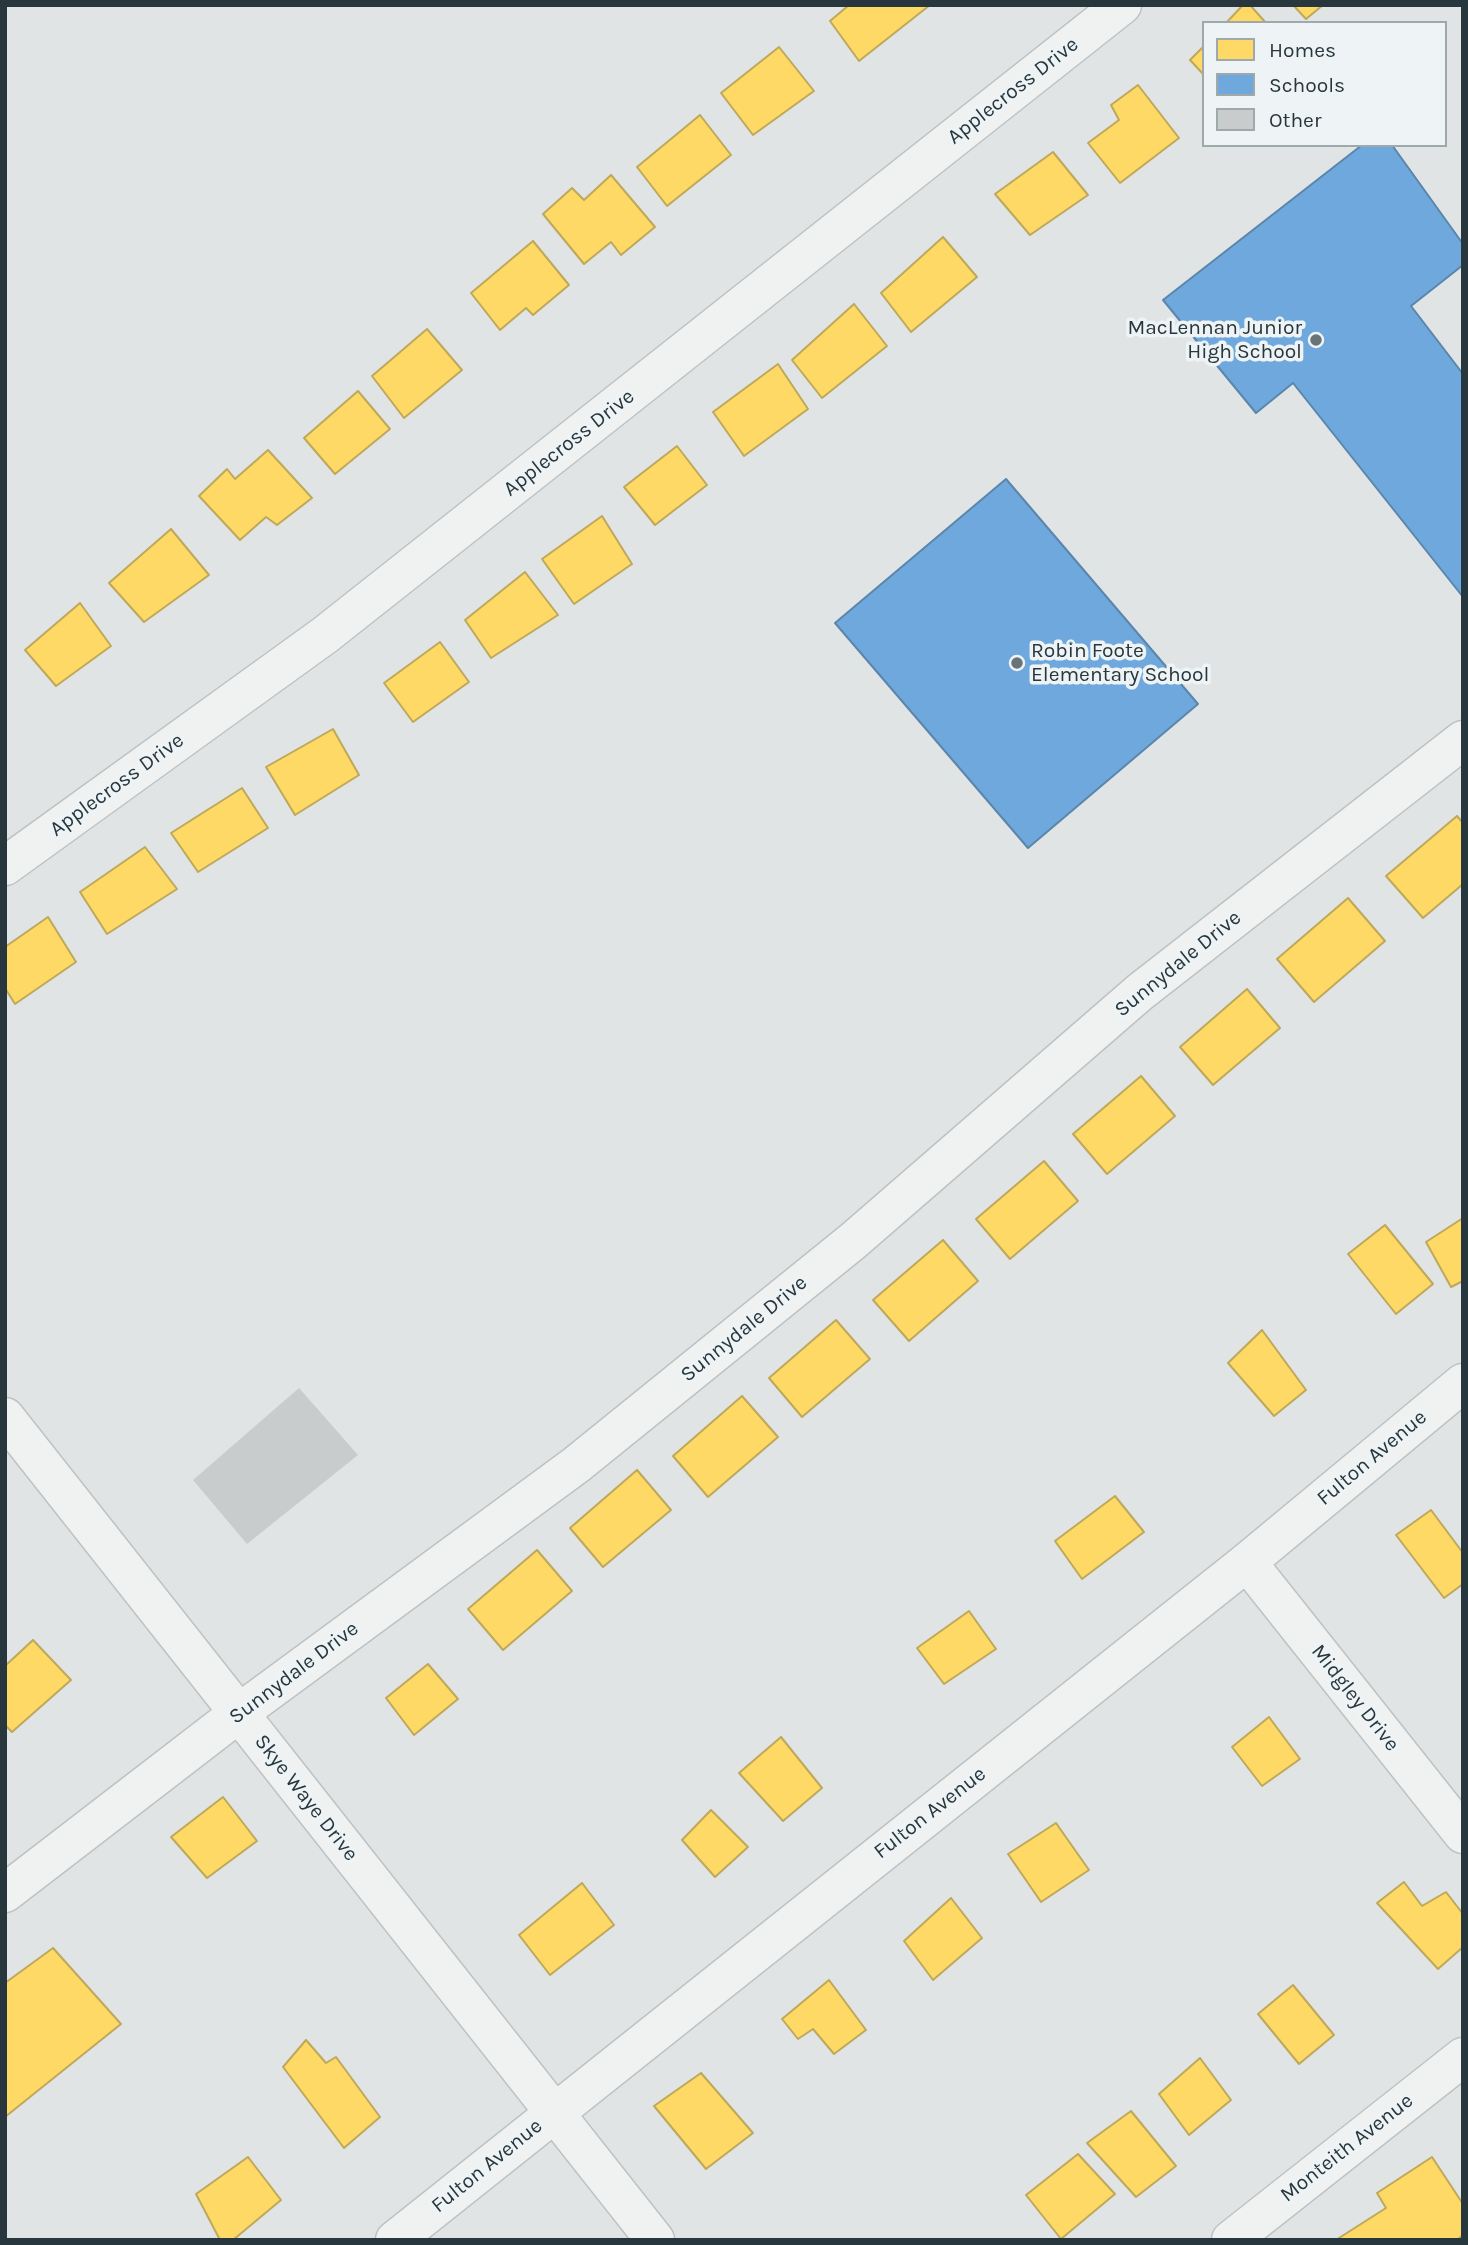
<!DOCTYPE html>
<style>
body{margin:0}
#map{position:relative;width:1468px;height:2245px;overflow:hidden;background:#e0e4e5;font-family:Karla,sans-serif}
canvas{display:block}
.frame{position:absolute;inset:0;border:7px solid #28373d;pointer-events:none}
.legend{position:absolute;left:1202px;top:21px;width:245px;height:126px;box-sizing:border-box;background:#eef3f5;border:2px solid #9fa8ab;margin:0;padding:9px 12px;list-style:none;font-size:21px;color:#28373d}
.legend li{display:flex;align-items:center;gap:14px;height:35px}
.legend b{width:35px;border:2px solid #9fa8ab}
</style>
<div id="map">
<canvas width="1468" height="2245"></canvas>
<div class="frame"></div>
<ul class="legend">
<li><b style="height:19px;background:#ffd966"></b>Homes</li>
<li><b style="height:19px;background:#6fa8dc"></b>Schools</li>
<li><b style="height:19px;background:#c8cccd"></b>Other</li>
</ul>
</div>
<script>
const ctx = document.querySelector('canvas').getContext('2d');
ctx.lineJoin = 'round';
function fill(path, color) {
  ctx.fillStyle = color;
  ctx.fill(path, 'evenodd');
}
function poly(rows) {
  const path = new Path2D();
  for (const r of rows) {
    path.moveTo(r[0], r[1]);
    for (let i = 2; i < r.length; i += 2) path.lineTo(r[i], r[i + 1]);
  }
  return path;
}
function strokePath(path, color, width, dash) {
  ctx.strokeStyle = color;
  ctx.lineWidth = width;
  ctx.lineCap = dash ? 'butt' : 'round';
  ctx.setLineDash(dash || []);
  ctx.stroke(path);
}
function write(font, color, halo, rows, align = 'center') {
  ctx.font = font + ' Karla,sans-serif';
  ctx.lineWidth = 7;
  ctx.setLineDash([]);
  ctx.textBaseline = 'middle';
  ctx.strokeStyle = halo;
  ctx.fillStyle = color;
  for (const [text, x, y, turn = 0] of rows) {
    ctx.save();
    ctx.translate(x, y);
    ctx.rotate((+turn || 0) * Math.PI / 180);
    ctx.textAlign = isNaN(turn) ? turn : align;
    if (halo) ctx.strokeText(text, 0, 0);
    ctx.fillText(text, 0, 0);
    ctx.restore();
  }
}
const homes = poly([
 [849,5,930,5,859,61,830,21,849,5],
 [1243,5,1250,5,1266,23,1226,23,1243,5],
 [1293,5,1323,5,1306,19,1293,5],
 [1204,46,1204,75,1190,60,1204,46],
 [779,47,814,91,753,135,721,93,779,47],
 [1138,85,1179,138,1120,183,1088,143,1119,120,1111,105,1138,85],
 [700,115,731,155,667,206,637,167,700,115],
 [1053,152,1088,195,1030,235,995,194,1053,152],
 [611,175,655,227,621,255,611,242,584,264,543,214,572,188,584,200,611,175],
 [943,237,977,277,911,332,881,293,943,237],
 [533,241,569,285,533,315,526,308,500,330,471,293,533,241],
 [854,304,887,346,822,398,792,360,854,304],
 [427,329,462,370,404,418,372,376,427,329],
 [778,364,808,409,744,456,713,412,778,364],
 [358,391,390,429,335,474,304,438,358,391],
 [677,446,707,485,655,525,624,487,677,446],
 [268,450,312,498,277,525,266,517,240,540,199,496,227,469,235,479,268,450],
 [602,516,632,564,574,604,542,559,602,516],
 [171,529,209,575,144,622,109,583,171,529],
 [525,572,558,615,491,658,465,620,525,572],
 [80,603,111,646,56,686,25,650,80,603],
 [440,642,469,682,413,722,384,683,440,642],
 [333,729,359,775,295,815,266,767,333,729],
 [242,788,268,828,198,872,171,833,242,788],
 [1457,816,1463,823,1463,884,1423,918,1386,876,1457,816],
 [145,847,177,889,107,934,80,892,145,847],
 [1348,898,1385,941,1314,1002,1277,959,1348,898],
 [48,917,76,962,15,1004,5,988,5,947,48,917],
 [1247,989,1280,1028,1213,1085,1180,1047,1247,989],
 [1141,1076,1175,1116,1107,1174,1073,1134,1141,1076],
 [1044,1161,1078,1201,1010,1259,976,1219,1044,1161],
 [1463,1218,1463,1281,1451,1287,1426,1242,1463,1218],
 [1385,1225,1433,1284,1396,1314,1348,1254,1385,1225],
 [943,1240,978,1281,909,1341,873,1300,943,1240],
 [836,1320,870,1359,802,1417,769,1378,836,1320],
 [1262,1330,1306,1390,1274,1416,1228,1363,1262,1330],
 [742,1396,778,1437,708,1497,673,1456,742,1396],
 [637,1470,671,1510,603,1567,570,1528,637,1470],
 [1115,1496,1144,1532,1082,1579,1055,1541,1115,1496],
 [1431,1510,1463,1553,1463,1584,1444,1598,1396,1535,1431,1510],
 [537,1550,572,1591,503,1650,468,1609,537,1550],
 [969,1611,996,1649,944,1684,917,1648,969,1611],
 [33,1640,71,1680,12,1732,5,1725,5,1666,33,1640],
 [428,1664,458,1699,414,1735,386,1698,428,1664],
 [1269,1717,1300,1759,1262,1786,1232,1747,1269,1717],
 [781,1737,822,1788,783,1821,739,1773,781,1737],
 [223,1797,257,1841,207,1878,171,1837,223,1797],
 [711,1810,748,1847,715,1877,682,1840,711,1810],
 [1056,1823,1089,1870,1041,1902,1008,1854,1056,1823],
 [1404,1882,1422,1906,1446,1892,1463,1914,1463,1947,1438,1969,1377,1903,1404,1882],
 [582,1883,614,1925,550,1975,519,1935,582,1883],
 [951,1898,982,1938,933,1980,904,1941,951,1898],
 [53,1948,121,2024,5,2117,5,1983,53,1948],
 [829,1980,866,2030,834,2054,813,2029,798,2039,782,2019,829,1980],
 [1293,1985,1334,2035,1299,2064,1258,2014,1293,1985],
 [306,2040,326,2063,336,2057,380,2117,344,2148,283,2067,306,2040],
 [1200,2058,1231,2100,1189,2135,1159,2094,1200,2058],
 [701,2073,753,2133,706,2169,654,2106,701,2073],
 [1131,2111,1176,2166,1136,2197,1087,2143,1131,2111],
 [1078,2154,1115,2194,1061,2239,1026,2195,1078,2154],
 [248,2157,281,2200,233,2240,220,2240,196,2194,248,2157],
 [1432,2157,1463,2204,1463,2235,1457,2240,1340,2240,1339,2238,1386,2208,1377,2193,1432,2157]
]);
const schools = poly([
 [1362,145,1392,145,1463,244,1463,265,1411,306,1463,374,1463,597,1293,383,1256,413,1163,300,1362,145],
 [1006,479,1198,704,1028,848,835,623,1006,479]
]);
const building = poly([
 [299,1388,358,1455,247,1544,193,1480]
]);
const minor = poly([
 [5,866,325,635,1122,5],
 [5,1417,655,2240],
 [1247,1562,1463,1834],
 [5,1893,239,1713,576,1465,853,1241,1140,992,1463,740],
 [395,2240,1247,1562,1463,1383],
 [1231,2240,1463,2057]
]);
const markers = [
 [1316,340,7,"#687478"],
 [1017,663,7,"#687478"]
];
const streetNames = [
 ["Applecross Drive",1013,91,-38],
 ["Applecross Drive",569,443,-38],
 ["Applecross Drive",117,785,-36],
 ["Sunnydale Drive",1178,964,-39],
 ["Sunnydale Drive",744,1329,-39],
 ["Fulton Avenue",1372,1458,-40],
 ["Sunnydale Drive",294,1673,-37],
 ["Midgley Drive",1355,1698,52],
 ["Skye Waye Drive",306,1798,52],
 ["Fulton Avenue",930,1813,-38],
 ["Monteith Avenue",1347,2148,-38],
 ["Fulton Avenue",487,2166,-39]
];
const poiNames = [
 ["MacLennan Junior",1302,328],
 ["High School",1302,352],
 ["Robin Foote",1031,651,"left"],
 ["Elementary School",1031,675,"left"]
];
fill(homes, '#ffd966');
strokePath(homes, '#bea85a', 2);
fill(schools, '#6fa8dc');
strokePath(schools, '#5a86ac', 2);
fill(building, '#c8cccd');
strokePath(minor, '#bec2c3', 41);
strokePath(minor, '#f0f2f2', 38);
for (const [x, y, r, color] of markers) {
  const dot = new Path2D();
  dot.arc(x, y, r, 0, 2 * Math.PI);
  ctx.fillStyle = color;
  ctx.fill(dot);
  strokePath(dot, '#eef3f5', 2.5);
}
write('21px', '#28373d', '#eef3f5', streetNames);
write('21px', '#28373d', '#eef3f5', poiNames, 'right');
</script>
